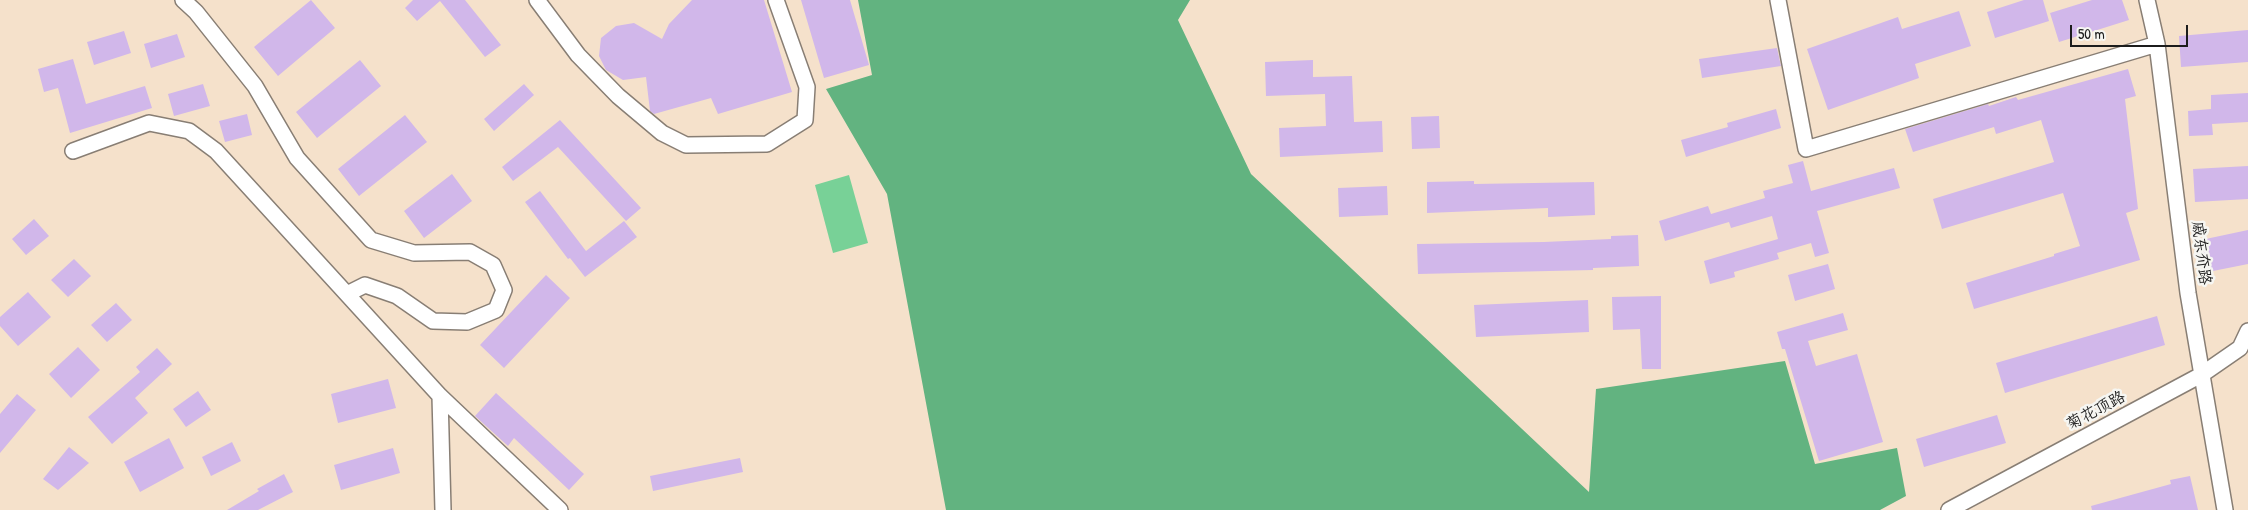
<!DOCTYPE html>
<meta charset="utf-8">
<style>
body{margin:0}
#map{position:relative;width:2248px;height:510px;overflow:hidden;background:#f5e1cb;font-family:"Patrick Hand",sans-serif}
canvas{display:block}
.scale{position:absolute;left:2070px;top:25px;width:118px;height:22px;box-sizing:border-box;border:2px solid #1c1c1c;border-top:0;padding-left:6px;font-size:15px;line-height:18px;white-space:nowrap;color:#1c1c1c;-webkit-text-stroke:4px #f6f6f2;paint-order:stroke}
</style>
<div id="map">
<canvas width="2248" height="510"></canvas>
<div class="scale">50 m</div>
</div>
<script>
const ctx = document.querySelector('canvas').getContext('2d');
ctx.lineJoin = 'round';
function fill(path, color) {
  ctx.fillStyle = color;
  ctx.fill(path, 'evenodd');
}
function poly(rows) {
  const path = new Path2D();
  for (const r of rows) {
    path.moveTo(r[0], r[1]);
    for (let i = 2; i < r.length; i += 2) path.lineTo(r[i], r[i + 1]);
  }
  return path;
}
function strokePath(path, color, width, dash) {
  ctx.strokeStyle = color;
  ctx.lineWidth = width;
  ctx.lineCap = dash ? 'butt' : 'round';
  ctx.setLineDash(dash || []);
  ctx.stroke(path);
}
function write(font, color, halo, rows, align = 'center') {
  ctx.font = font + ' "Patrick Hand","LXGW WenKai TC",sans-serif';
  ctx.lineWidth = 5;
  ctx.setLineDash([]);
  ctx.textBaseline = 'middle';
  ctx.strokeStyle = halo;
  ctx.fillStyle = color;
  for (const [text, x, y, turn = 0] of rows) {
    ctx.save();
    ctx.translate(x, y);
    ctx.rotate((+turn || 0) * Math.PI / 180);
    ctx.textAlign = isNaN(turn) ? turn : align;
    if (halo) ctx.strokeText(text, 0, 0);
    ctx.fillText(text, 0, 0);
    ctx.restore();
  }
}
const green = poly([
 [849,175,868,243,833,253,815,185]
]);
const forest = poly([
 [858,0,1190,0,1178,20,1251,174,1589,492,1596,389,1785,361,1815,464,1897,448,1906,496,1880,510,946,510,887,194,826,89,872,75]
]);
const building = poly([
 [311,0,335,28,278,76,254,47],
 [413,0,465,0,501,45,485,57,440,1,417,21,405,8],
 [692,0,764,0,792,92,718,114,711,98,654,114,650,111,646,77,623,80,606,70,599,56,601,38,616,26,634,23,662,39,669,24],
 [801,0,850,0,869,65,824,78],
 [2024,0,2043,0,2049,21,1995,38,1987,12],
 [2092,0,2122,0,2129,20,2059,42,2050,13],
 [1959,11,1971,46,1915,64,1919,78,1828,110,1807,49,1898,17,1902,29],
 [2248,30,2248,62,2181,67,2179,36],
 [124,31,131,53,94,65,87,42],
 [177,34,185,57,151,68,144,44],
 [1777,48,1781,66,1702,78,1699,59],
 [73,59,86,104,145,86,152,108,70,133,58,88,44,92,38,69],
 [360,60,381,86,317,138,296,112],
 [1313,60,1313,77,1352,76,1354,122,1382,121,1383,152,1280,157,1279,128,1326,126,1325,94,1266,96,1265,62],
 [2128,69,2136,96,2125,99,2138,209,2126,213,2140,260,1974,309,1966,283,2054,256,2054,254,2080,246,2063,193,1942,229,1933,199,2054,162,2041,120,1996,134,1994,127,1913,152,1905,129,1988,104,1989,106,2016,97,2018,100],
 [203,84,210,106,174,116,168,94],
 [524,84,534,95,494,131,484,119],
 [2248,93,2248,122,2212,124,2213,135,2189,136,2188,111,2211,109,2211,95],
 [1776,109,1781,128,1686,157,1681,140,1728,127,1727,123],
 [247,114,252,135,225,142,219,121],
 [405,115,427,142,359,196,338,169],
 [1439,116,1440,148,1412,149,1411,117],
 [560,120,641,208,626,221,558,147,513,181,502,167],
 [1803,161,1811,191,1894,168,1900,188,1817,211,1829,253,1815,257,1811,243,1777,253,1779,259,1734,272,1735,277,1710,284,1704,261,1778,239,1772,216,1731,228,1729,222,1665,241,1659,221,1708,206,1711,214,1765,198,1763,191,1793,183,1788,165],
 [2248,166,2248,199,2195,202,2193,169],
 [452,174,472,201,424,238,404,211],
 [1474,181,1474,184,1594,182,1595,215,1548,217,1548,208,1427,213,1427,182],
 [1387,186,1388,215,1339,217,1338,188],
 [540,191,586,251,624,221,637,237,585,277,570,258,568,259,525,202],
 [34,219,49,236,26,255,12,239],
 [2248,230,2248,264,2208,272,2201,240],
 [1638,235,1639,266,1593,268,1593,270,1418,274,1417,244,1544,242,1611,239,1611,236],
 [74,259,91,276,68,297,51,280],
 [1828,264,1835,289,1795,301,1788,275],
 [546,275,570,298,504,368,480,345],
 [28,292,51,317,18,346,0,326,0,317],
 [1661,296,1661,369,1642,369,1640,329,1613,330,1612,297],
 [1588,300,1589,332,1476,337,1474,305],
 [116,303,132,320,107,342,91,325],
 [1843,313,1848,330,1808,341,1816,366,1857,354,1883,442,1819,461,1785,349,1782,349,1777,332],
 [2157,316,2165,345,2005,393,1996,363],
 [78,347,100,370,71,398,49,374],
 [157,348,172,364,135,398,148,413,112,444,88,417,140,372,136,367],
 [388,379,396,408,338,423,331,394],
 [198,391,211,410,186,427,173,409],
 [496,393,584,474,569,490,514,438,508,446,475,416],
 [17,394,36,410,0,453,0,414],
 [1997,415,2006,443,1924,467,1916,439],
 [169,438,184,468,140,492,124,462],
 [232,442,241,461,211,476,202,457],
 [69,447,89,463,58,490,43,479],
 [393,448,400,473,341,490,334,465],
 [740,458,743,472,653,491,650,476],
 [284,474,293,492,258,510,227,510,259,491,257,489],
 [2190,476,2198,510,2092,510,2091,506,2171,484,2170,480]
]);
const minor = poly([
 [183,0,196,12,255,86,297,158,371,240,414,253,470,252,493,265,504,290,496,310,467,322,433,321,397,296,365,285,347,294],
 [537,0,578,55,618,96,662,133,686,145,767,144,805,120,807,87,776,0],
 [1778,0,1806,149,2157,44],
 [2147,0,2157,44,2188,293,2225,510],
 [73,151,149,123,189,131,216,151,440,396,560,510],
 [440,396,443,510],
 [1949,510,2201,375,2240,348,2248,331]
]);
const streetNames = [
 ["戚东夼路",2201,253,83],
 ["菊花顶路",2096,411,-28]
];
fill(green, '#78d197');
fill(forest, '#62b380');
fill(building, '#d1b7ea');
strokePath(minor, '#887e74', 18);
strokePath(minor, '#fff', 15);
write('16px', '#1c1c1c', '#f6f6f2', streetNames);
</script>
